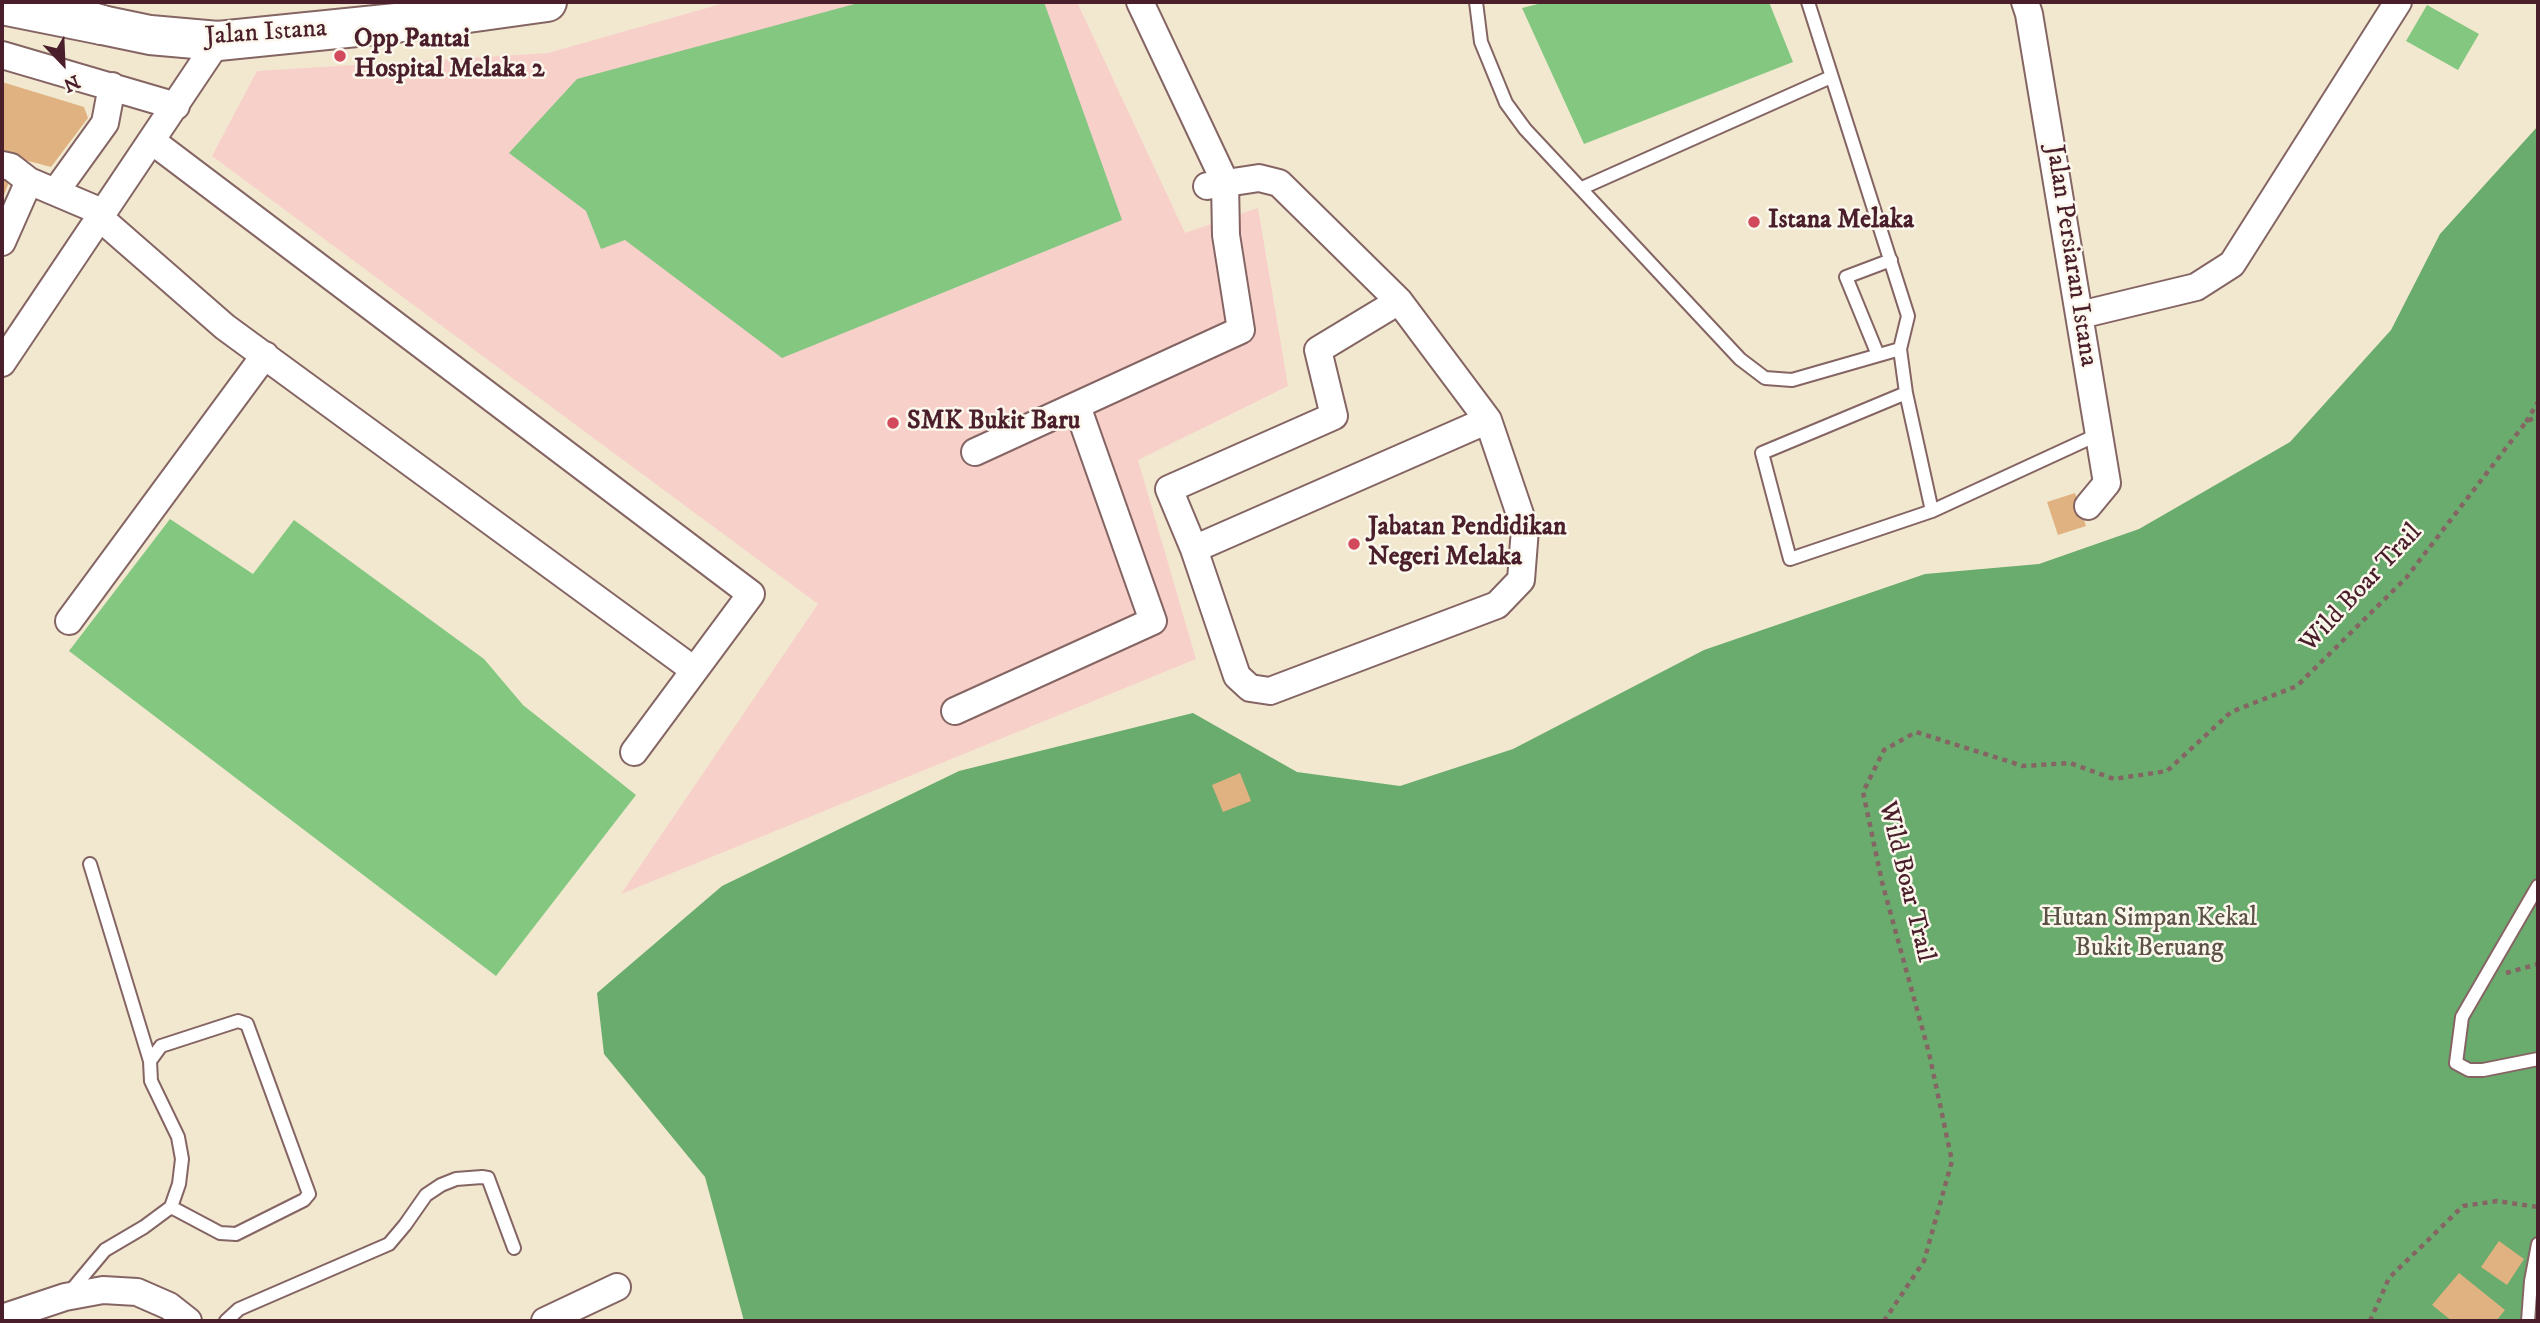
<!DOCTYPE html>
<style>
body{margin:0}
#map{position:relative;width:2540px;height:1323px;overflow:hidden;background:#f2e8cf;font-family:"IM FELL DW Pica",serif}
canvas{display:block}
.frame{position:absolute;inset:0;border:4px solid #4a1f2b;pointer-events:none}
.north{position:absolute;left:28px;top:28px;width:70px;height:70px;-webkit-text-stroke:5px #fbf7ec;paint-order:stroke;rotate:157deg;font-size:19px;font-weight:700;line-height:28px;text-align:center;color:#4a1f2b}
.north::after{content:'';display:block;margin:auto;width:24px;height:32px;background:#4a1f2b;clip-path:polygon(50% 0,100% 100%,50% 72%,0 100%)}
</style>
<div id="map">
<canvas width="2540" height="1323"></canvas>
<div class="frame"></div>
<div class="north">N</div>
</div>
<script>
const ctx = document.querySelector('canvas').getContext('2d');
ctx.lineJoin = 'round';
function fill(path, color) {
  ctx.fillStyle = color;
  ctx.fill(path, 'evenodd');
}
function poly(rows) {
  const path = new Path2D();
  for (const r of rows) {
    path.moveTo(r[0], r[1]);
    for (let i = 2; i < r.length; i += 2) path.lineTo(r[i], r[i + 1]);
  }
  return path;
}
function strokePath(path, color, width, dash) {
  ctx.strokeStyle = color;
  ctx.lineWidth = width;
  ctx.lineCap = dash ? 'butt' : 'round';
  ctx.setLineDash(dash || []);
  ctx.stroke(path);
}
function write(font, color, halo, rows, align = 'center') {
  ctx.font = font + ' "IM FELL DW Pica",serif';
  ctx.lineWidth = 5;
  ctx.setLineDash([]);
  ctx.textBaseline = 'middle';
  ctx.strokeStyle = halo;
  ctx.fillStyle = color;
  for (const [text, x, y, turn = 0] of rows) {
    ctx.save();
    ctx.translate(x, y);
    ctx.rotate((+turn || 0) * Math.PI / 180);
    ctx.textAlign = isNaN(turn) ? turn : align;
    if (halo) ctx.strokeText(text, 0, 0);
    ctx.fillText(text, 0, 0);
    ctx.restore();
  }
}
const built = poly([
 [728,2,1077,2,1185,233,1258,208,1288,386,1138,460,1196,659,621,894,818,604,212,156,257,71,548,53]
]);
const green = poly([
 [862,2,1044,2,1122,220,782,358,625,240,601,249,586,211,509,153,577,79],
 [1546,2,1769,2,1793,62,1584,144,1522,8],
 [2427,5,2479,34,2458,70,2406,41],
 [170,519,253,574,294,520,484,659,523,705,636,795,496,976,69,651]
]);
const forest = poly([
 [2538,126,2538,1321,744,1321,705,1177,604,1054,597,993,722,886,959,771,1193,713,1297,772,1400,786,1513,749,1704,650,1925,574,2039,564,2139,529,2290,442,2391,330,2440,234]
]);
const building = poly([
 [2,82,84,107,88,118,51,167,2,154],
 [2,171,6,172,9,182,2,200],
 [2075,493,2086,526,2058,535,2047,502],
 [1240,773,1251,801,1223,812,1212,785],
 [2499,1241,2524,1259,2507,1285,2481,1267],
 [2459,1273,2505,1310,2496,1321,2452,1321,2432,1305]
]);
const path = poly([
 [2526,422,2538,402],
 [2506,973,2538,964],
 [1884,1321,1924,1261,1952,1161,1929,1053,1882,882,1863,792,1884,750,1916,732,2023,766,2070,763,2114,779,2167,771,2231,712,2297,686,2406,578,2526,422,2538,416],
 [2370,1321,2389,1278,2463,1206,2497,1201,2538,1207]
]);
const service = poly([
 [1476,2,1481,42,1506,103,1525,129,1740,359,1765,378,1792,380,1900,349],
 [1808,2,1908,316,1900,349,1906,393,1932,511],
 [1582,188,1831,77],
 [1878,355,1846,277,1891,260],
 [1906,393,1762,453,1790,559,1932,511,2099,434],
 [90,864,150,1061],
 [2538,886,2462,1017,2456,1063,2469,1070,2483,1070,2538,1059],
 [69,1293,105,1250,144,1227,171,1207,179,1184,182,1159,178,1137,151,1081,150,1061,161,1046,238,1021,247,1024,309,1194,304,1200,236,1234,220,1233,171,1207],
 [226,1321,239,1309,389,1244,405,1225,426,1195,441,1185,456,1179,482,1177,488,1178,514,1248],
 [2528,1321,2531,1281,2538,1244]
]);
const minor = poly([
 [2025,2,2029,14,2107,483,2088,506],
 [2,55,176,106],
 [152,141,751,594,634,752],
 [2,165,11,167,29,181,102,212],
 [1207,186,1259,178,1279,183,1399,301,1488,420,1525,529,1521,580,1497,605,1270,691,1250,688,1237,676,1194,549,1169,489,1334,416,1318,350,1399,301],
 [56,191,105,123,112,86],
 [99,217,225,327,694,670],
 [2,242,29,181],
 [2080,315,2196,287,2232,264,2398,2],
 [2,363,218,41],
 [975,452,1241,330,1226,235,1225,182,1140,2],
 [1194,549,1488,420],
 [69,621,265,355],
 [955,711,1153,621,1077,406],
 [2,1318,65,1297,103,1290,137,1292,169,1306,188,1321],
 [545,1321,617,1287]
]);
const primary = poly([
 [69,15,102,25,150,35,218,41,396,23,547,2]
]);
const trunk = poly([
 [2,5,102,25]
]);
const markers = [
 [340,56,7,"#d1495b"],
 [1754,222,7,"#d1495b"],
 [893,423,7,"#d1495b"],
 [1354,544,7,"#d1495b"]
];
const streetNames = [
 ["Jalan Istana",266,34,-4],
 ["Jalan Persiaran Istana",2070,256,81],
 ["Wild Boar Trail",2362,589,-47],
 ["Wild Boar Trail",1905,882,76]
];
const poiNames = [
 ["Opp Pantai",354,41],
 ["Hospital Melaka 2",354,71],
 ["Istana Melaka",1768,222],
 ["SMK Bukit Baru",907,423],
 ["Jabatan Pendidikan",1368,529],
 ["Negeri Melaka",1368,559]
];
const parkNames = [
 ["Hutan Simpan Kekal",2149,920],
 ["Bukit Beruang",2149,950]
];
fill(built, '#f7d0ca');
fill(green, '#83c780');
fill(forest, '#6aac6e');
fill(building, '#e0b281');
strokePath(service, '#856564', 16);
strokePath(minor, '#856564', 30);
strokePath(primary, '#856564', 42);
strokePath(trunk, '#856564', 42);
strokePath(path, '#856564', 4.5, [5, 5]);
strokePath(service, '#fff', 12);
strokePath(minor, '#fff', 26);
strokePath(primary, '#fff', 38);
strokePath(trunk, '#fff', 38);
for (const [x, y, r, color] of markers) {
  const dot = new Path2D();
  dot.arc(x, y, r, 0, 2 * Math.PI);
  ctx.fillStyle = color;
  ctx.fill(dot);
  strokePath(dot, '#fbf7ec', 2.5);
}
write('26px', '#4a1f2b', '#fbf7ec', streetNames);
write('bold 26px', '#4a1f2b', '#fbf7ec', poiNames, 'left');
write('26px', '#5b5144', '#fbf7ec', parkNames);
</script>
